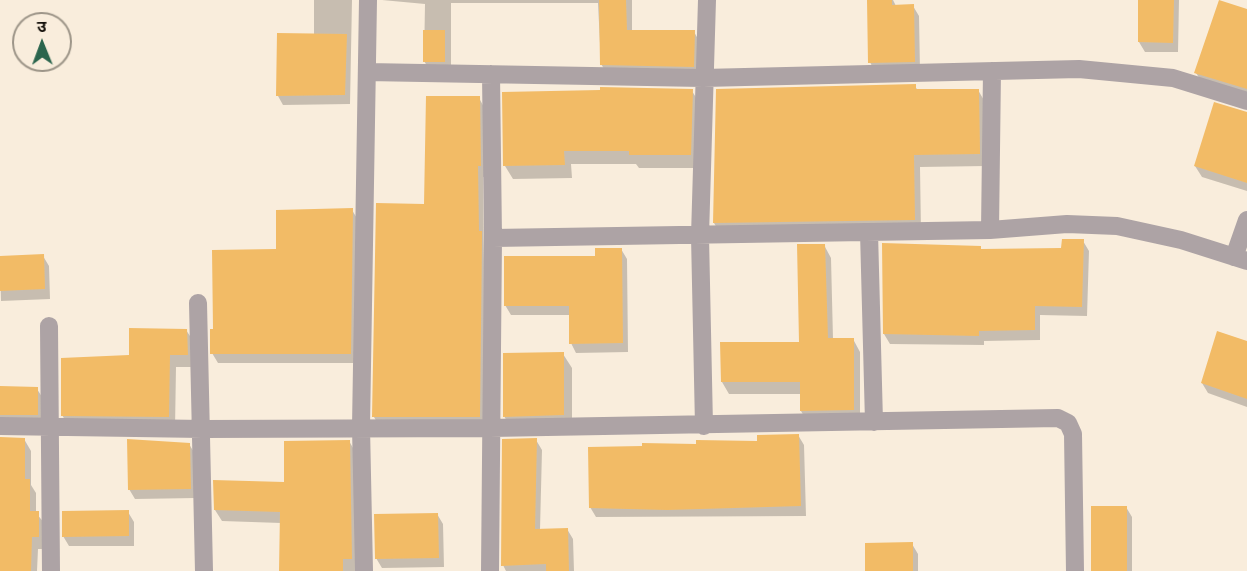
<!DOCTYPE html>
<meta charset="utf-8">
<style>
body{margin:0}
#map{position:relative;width:1247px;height:571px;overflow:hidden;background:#f9eddc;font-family:"Titillium Web","Noto Sans Devanagari",sans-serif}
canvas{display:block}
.north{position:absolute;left:12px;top:12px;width:60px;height:60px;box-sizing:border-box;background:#f9eddc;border:2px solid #9d9588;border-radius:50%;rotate:359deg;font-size:16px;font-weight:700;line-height:24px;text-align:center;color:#14100a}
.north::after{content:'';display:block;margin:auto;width:21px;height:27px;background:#2b654d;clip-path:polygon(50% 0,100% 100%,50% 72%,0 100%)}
</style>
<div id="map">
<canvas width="1247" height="571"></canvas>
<div class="north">उ</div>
</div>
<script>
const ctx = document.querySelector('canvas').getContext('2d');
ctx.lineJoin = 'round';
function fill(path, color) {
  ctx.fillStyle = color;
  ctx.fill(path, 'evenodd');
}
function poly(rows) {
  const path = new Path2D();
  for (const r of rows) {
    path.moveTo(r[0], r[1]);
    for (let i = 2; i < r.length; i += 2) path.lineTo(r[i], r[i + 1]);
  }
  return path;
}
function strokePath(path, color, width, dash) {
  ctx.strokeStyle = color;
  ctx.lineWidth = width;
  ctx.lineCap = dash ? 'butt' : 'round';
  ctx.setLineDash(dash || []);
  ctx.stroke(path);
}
const shadow = poly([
 [314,0,352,0,350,104,283,105,278,96,314,35],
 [382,0,632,0,632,32,694,32,700,42,699,77,608,75,601,64,598,3,451,3,451,73,431,72,424,61,425,4],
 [869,0,893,0,896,6,913,6,919,16,920,71,875,72,870,62],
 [1140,0,1179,0,1178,52,1145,52,1139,42],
 [1247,11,1247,98,1203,84,1196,73],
 [915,86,918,91,978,90,985,102,986,166,920,167,921,232,721,235,714,223],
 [692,91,700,104,698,168,639,168,636,164,571,164,572,178,513,179,505,166],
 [479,98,485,109,486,177,483,177,486,427,380,428,374,417,425,206],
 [1247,113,1247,191,1202,177,1195,166],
 [352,210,358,220,356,363,218,363,212,353,278,250],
 [1083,241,1089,251,1087,316,1040,315,1040,340,984,341,984,345,890,344,884,334,980,247,982,251,1063,250],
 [824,245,831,258,833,339,853,339,860,352,860,422,808,423,801,411,801,394,729,394,722,382,800,344],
 [621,249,627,259,628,352,576,353,571,343,570,315,511,315,505,305],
 [43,256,49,266,50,299,1,301,0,258],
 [186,330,194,342,194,367,176,367,175,429,70,428,62,415,130,356],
 [1247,343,1247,407,1208,393,1202,383],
 [563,354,572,368,572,429,512,430,504,416],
 [0,387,37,389,44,400,44,427,0,429],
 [798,435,804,445,806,516,596,517,590,507,697,446,759,442],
 [0,438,24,439,31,451,31,485,36,493,36,513,45,524,45,549,38,549,37,571,0,571],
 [536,440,542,450,540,530,567,529,573,539,574,571,506,571,503,565],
 [349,441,356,453,358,571,282,571,281,523,222,521,215,510,286,483],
 [189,444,195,454,196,498,135,499,129,489],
 [1126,507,1132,517,1132,571,1093,571],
 [128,512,134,522,134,546,69,546,63,536],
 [437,514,443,524,444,567,382,568,376,558],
 [912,544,918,554,918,571,867,571]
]);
const building = poly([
 [599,0,626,0,627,30,695,30,694,67,600,65],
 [867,0,892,0,892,5,914,4,915,62,868,63],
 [1138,0,1174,0,1173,43,1138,42],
 [1219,0,1247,9,1247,89,1194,73],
 [423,30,445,30,445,62,423,62],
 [277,33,347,34,345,95,276,96],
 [916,84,916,89,979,89,980,151,980,154,914,155,915,220,713,223,716,89],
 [600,87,693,89,691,155,629,155,629,151,564,151,565,165,503,166,502,92,600,90],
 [426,96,480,96,481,166,478,166,479,231,482,231,482,238,480,417,372,417,376,203,424,204],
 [1214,102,1247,112,1247,183,1194,166],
 [353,208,351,354,210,354,210,329,213,329,212,250,276,249,276,210],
 [1062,239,1084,239,1082,307,1035,306,1035,330,979,331,979,336,883,334,882,243,981,246,981,249,1061,248],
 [797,244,825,244,828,338,854,338,854,410,800,411,800,382,721,382,720,342,799,342],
 [595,248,622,248,623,343,569,344,569,306,504,306,504,256,595,256],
 [44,254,45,289,0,291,0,256],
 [129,328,187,329,188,355,170,355,169,417,61,416,61,358,129,355],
 [1217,331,1247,341,1247,399,1201,383],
 [564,352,564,415,503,417,503,353],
 [0,386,38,387,38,415,0,415],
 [799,434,801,506,667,510,589,508,588,447,642,446,642,443,696,444,696,440,757,441,757,435],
 [0,437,25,438,25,479,30,479,30,511,39,511,39,537,32,537,31,571,0,571],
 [537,438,535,529,568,528,569,571,546,571,546,564,501,566,502,439],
 [127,439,190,443,191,489,128,490],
 [350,440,352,559,343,559,343,571,279,571,280,512,214,510,213,480,284,482,284,441],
 [1091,506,1127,506,1127,571,1091,571],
 [129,510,129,536,62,537,62,511],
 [438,513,439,558,375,559,374,514],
 [913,542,913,571,865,571,865,543]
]);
const minor = poly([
 [367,72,703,78,1079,69,1173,78,1247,101],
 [990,230,992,71],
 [869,232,874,422],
 [493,238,990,230,1067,224,1117,226,1181,240,1247,261],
 [1234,257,1247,220],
 [198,303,204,571],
 [49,326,51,571],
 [0,426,203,429,490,428,1058,418,1068,423,1073,434,1075,571],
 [704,426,700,236,707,0],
 [364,571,361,427,368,0],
 [490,571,493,238,491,74]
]);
fill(shadow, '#0003');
fill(building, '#f2bb66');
strokePath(minor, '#ada3a5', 18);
</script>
